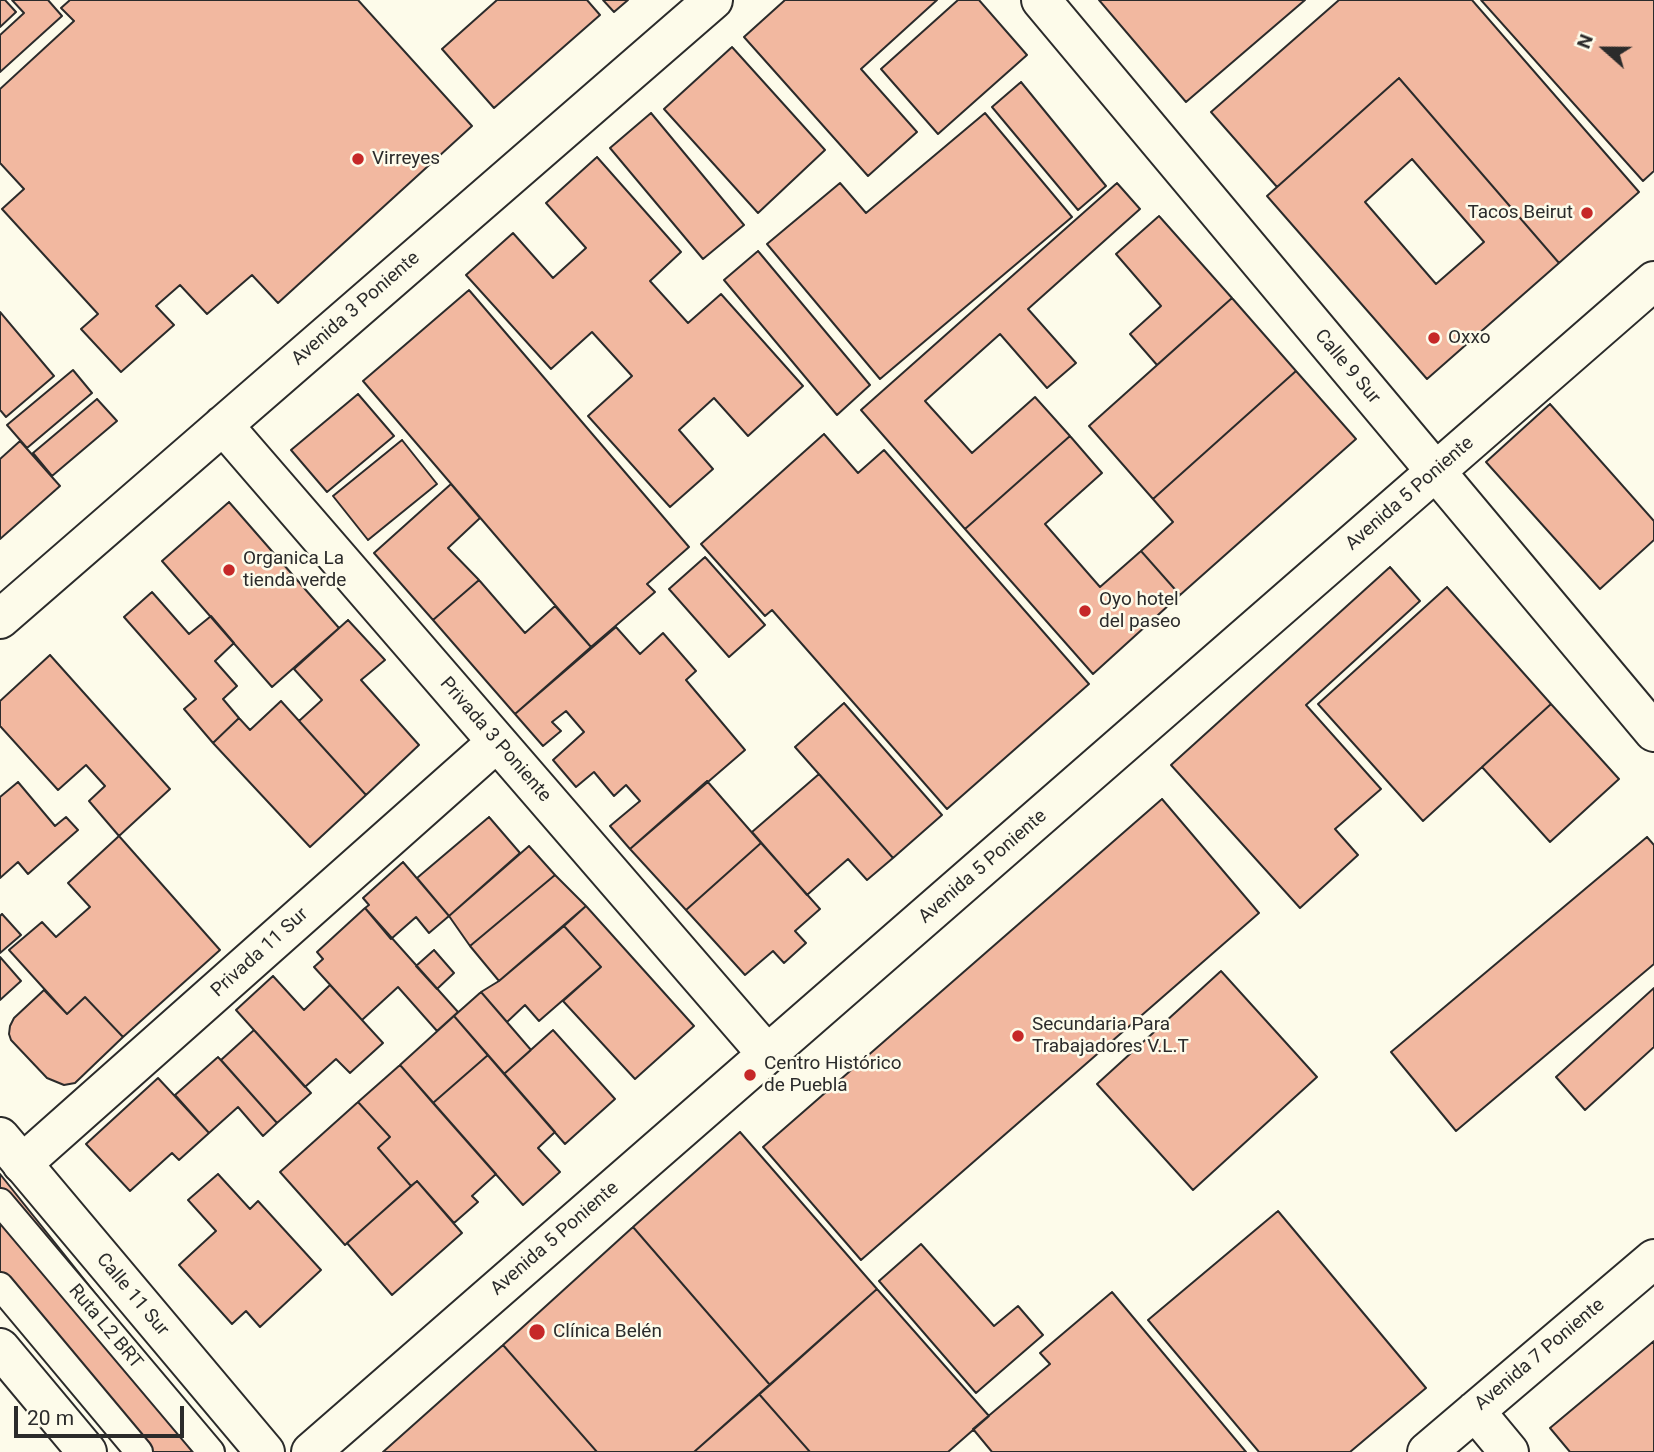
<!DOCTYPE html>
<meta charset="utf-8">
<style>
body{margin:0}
#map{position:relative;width:1654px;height:1452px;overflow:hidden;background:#fdfbea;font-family:Roboto,sans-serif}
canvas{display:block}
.north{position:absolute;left:1570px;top:14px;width:70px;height:70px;-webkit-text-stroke:5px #fdfbea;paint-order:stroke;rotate:291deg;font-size:19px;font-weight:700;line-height:28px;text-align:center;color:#2b2b2b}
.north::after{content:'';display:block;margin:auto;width:24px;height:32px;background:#2b2b2b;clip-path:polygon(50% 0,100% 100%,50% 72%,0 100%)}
.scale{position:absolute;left:14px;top:1406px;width:170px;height:32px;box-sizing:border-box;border:4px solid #2b2b2b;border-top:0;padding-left:9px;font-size:21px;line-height:24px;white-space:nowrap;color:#2b2b2b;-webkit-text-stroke:5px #fdfbea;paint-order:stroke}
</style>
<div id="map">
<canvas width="1654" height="1452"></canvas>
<div class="north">N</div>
<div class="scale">20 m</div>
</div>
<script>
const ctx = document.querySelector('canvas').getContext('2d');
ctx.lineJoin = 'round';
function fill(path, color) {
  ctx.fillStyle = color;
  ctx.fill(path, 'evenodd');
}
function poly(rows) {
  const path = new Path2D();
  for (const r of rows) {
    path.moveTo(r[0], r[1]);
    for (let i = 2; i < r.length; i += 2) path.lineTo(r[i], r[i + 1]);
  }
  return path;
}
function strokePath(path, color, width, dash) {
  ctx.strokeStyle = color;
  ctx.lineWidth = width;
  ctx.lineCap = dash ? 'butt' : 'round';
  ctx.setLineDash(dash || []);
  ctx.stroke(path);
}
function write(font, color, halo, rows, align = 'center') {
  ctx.font = font + ' Roboto,sans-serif';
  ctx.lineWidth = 5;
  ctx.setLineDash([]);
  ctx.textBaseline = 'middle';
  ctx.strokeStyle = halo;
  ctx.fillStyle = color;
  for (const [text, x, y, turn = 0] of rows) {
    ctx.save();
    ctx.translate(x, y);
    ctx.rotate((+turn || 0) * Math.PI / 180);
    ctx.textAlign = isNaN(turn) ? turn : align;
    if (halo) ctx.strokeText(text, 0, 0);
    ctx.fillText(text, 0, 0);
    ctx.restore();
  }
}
const building = poly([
 [0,0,5,0,16,12,0,27,0,0],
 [12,0,48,0,62,16,0,72,0,35,24,13,12,0],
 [70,0,358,0,472,126,278,303,252,275,207,314,180,285,156,306,174,325,121,372,81,329,98,314,2,209,24,189,0,163,0,89,74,21,61,8,70,0],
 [497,0,587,0,600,15,494,108,442,49,497,0],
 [603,0,628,0,614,12,603,0],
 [785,0,937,0,861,69,917,132,868,176,744,37,785,0],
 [958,0,979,0,1027,55,938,134,881,69,958,0],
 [1099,0,1305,0,1186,102,1099,0],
 [1339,0,1472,0,1639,192,1559,263,1399,78,1277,187,1211,112,1339,0],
 [1481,0,1654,0,1654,171,1643,181,1481,0],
 [732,47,825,150,758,213,664,109,732,47],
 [1399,78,1559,263,1427,379,1267,196,1399,78],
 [1412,159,1484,242,1436,284,1365,202,1412,159],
 [1021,82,1106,186,1078,210,992,107,1021,82],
 [651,113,744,225,703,259,610,148,651,113],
 [985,113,1072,217,880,379,767,244,840,183,866,213,985,113],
 [597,157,681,252,650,281,688,323,721,294,803,386,748,436,714,398,679,430,713,469,670,507,588,416,632,376,592,332,551,369,466,275,513,233,553,278,586,248,546,203,597,157],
 [1117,183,1140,209,1028,309,1076,363,1047,388,1000,334,925,401,972,453,1035,397,1070,436,965,529,861,410,1117,183],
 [1159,216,1232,298,1157,365,1130,334,1161,306,1116,254,1159,216],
 [758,251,870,385,837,415,724,280,758,251],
 [469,290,689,547,647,584,655,592,591,647,363,381,469,290],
 [1232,298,1296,371,1153,499,1089,426,1232,298],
 [0,312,54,376,6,417,0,410,0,312],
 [73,370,92,393,27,448,7,425,73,370],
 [1296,371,1356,439,1180,595,1141,551,1173,522,1153,499,1296,371],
 [358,394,394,436,327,492,291,450,358,394],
 [97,399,117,421,52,476,33,453,97,399],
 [1550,404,1654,521,1654,540,1600,589,1486,462,1550,404],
 [824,434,858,473,884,450,1089,684,947,809,772,610,765,616,701,544,824,434],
 [1070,436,1102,473,1045,524,1100,587,1141,551,1180,595,1093,674,965,529,1070,436],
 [402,440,437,484,368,540,333,496,402,440],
 [20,441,60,486,0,539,0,459,20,441],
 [451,484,480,518,448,548,479,580,433,620,374,553,451,484],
 [229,502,339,628,272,687,162,561,229,502],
 [705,557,765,625,729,657,669,589,705,557],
 [1390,567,1420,601,1306,705,1381,789,1335,829,1358,855,1300,908,1171,765,1390,567],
 [479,580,525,633,555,606,591,647,515,714,433,620,479,580],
 [1447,587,1551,704,1423,821,1318,704,1447,587],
 [152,592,189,634,211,616,234,643,215,661,237,686,223,699,239,718,213,743,184,709,196,699,124,617,152,592],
 [348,620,385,660,361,680,419,745,366,795,299,721,322,700,294,669,348,620],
 [616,627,640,654,663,633,696,671,686,680,745,750,630,849,610,826,640,801,626,785,614,796,594,772,576,787,553,760,584,732,566,711,552,722,561,731,543,746,515,714,616,627],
 [50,655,170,789,119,836,89,801,105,786,86,765,58,790,0,726,0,701,50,655],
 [281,701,366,795,310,847,213,743,239,718,250,730,281,701],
 [844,703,942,815,893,858,795,747,844,703],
 [1551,704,1619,779,1550,842,1482,767,1551,704],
 [819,774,893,858,867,880,848,859,807,895,752,832,819,774],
 [707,781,761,843,686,910,630,849,707,781],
 [18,782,55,826,66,817,78,830,28,874,18,862,0,878,0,797,18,782],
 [1162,799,1259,913,861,1260,763,1147,1162,799],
 [489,817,520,853,449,916,417,878,489,817],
 [119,836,220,950,123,1037,85,997,67,1014,9,950,42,922,56,937,90,907,68,883,119,836],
 [1647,837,1654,845,1654,964,1456,1131,1391,1052,1647,837],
 [761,843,820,909,795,931,806,943,784,963,773,951,745,975,686,910,761,843],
 [529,846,555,875,470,946,449,916,529,846],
 [403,862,449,916,429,933,416,917,391,939,365,908,369,905,363,898,403,862],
 [555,875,586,906,499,981,470,946,555,875],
 [586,906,694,1026,635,1079,563,1001,601,967,564,926,586,906],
 [365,908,458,1012,437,1031,398,987,362,1020,314,967,323,959,317,952,365,908],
 [2,914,21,935,0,953,0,916,2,914],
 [564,926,601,967,539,1021,525,1005,507,1022,481,992,499,981,564,926],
 [434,950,454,973,437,989,416,966,434,950],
 [0,957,21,981,0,1000,0,957],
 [1221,971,1317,1077,1193,1190,1097,1084,1221,971],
 [273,976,304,1010,330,985,383,1043,350,1073,336,1059,305,1087,236,1010,273,976],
 [1654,988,1654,1047,1585,1110,1556,1077,1654,988],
 [44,990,67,1014,85,997,123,1037,75,1083,64,1085,47,1078,11,1040,9,1034,10,1026,14,1018,44,990],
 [481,992,531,1050,504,1074,454,1016,481,992],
 [454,1016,488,1055,433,1103,400,1065,454,1016],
 [254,1030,311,1093,277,1123,221,1060,254,1030],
 [553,1030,615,1099,565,1144,504,1074,553,1030],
 [488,1055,555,1132,538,1148,560,1172,523,1205,433,1103,488,1055],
 [218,1057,277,1123,263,1136,238,1107,209,1133,175,1095,218,1057],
 [400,1065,496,1174,472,1196,478,1202,454,1223,417,1181,411,1186,378,1148,390,1137,358,1102,400,1065],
 [158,1078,209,1133,179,1160,172,1153,130,1191,86,1144,158,1078],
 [358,1102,390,1137,378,1148,411,1186,345,1245,280,1172,358,1102],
 [740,1132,877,1289,770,1385,633,1227,740,1132],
 [0,1174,222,1452,122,1452,0,1300,0,1174],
 [218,1174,250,1209,258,1201,321,1270,260,1327,246,1311,232,1324,179,1265,216,1231,188,1200,218,1174],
 [417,1181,462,1233,392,1295,347,1243,417,1181],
 [1278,1211,1426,1388,1350,1452,1259,1452,1148,1320,1278,1211],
 [633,1227,770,1385,694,1452,597,1452,503,1345,633,1227],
 [921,1244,994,1326,1018,1306,1043,1335,976,1393,879,1281,921,1244],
 [877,1289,989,1416,948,1452,810,1452,759,1394,877,1289],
 [1112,1292,1246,1452,992,1452,973,1429,1050,1364,1040,1353,1112,1292],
 [1654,1341,1654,1452,1570,1452,1550,1428,1654,1341],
 [503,1345,597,1452,383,1452,503,1345],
 [759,1394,810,1452,694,1452,759,1394]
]);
const service = poly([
 [0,1202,211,1452],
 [0,1286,139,1452]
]);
const minor = poly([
 [223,425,767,1054],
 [0,619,713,0],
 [22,1164,497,742],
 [1475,1411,1509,1452],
 [311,1452,1654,281],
 [1427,1452,1654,1259]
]);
const tertiary = poly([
 [1041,0,1654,732]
]);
const primary = poly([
 [0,1137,265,1452],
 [0,1348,87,1452]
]);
const markers = [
 [358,159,7,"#c62828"],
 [1587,213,7,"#c62828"],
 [1434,338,7,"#c62828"],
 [229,570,7,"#c62828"],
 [1085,611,7,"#c62828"],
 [1018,1036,7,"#c62828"],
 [750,1075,7,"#c62828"],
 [537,1332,9,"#c62828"]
];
const poiNames = [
 ["Virreyes",372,159],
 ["Tacos Beirut",1573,213,"right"],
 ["Oxxo",1448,338],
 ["Organica La",243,559],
 ["tienda verde",243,581],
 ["Oyo hotel",1099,600],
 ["del paseo",1099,622],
 ["Secundaria Para",1032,1025],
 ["Trabajadores V.L.T",1032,1047],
 ["Centro Histórico",764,1064],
 ["de Puebla",764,1086],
 ["Clínica Belén",553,1332]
];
const streetNames = [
 ["Avenida 3 Poniente",356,309,-41],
 ["Calle 9 Sur",1347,367,50],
 ["Avenida 5 Poniente",1410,494,-41],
 ["Privada 3 Poniente",495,740,49],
 ["Avenida 5 Poniente",983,867,-41],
 ["Privada 11 Sur",260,953,-42],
 ["Avenida 5 Poniente",555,1239,-41],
 ["Calle 11 Sur",132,1295,50],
 ["Ruta L2 BRT",105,1327,50],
 ["Avenida 7 Poniente",1540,1355,-40]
];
fill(building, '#f2b8a0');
strokePath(building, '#2b2b2b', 2);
strokePath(service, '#2b2b2b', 30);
strokePath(minor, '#2b2b2b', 42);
strokePath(tertiary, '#2b2b2b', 42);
strokePath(primary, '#2b2b2b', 42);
strokePath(service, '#fdfbea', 26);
strokePath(minor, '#fdfbea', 38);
strokePath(tertiary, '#fdfbea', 38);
strokePath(primary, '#fdfbea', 38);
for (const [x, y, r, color] of markers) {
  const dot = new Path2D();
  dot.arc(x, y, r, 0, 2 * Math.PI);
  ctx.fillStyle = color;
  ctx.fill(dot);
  strokePath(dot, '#fdfbea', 2.5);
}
write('19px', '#2b2b2b', '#fdfbea', poiNames, 'left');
write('19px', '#2b2b2b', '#fdfbea', streetNames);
</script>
